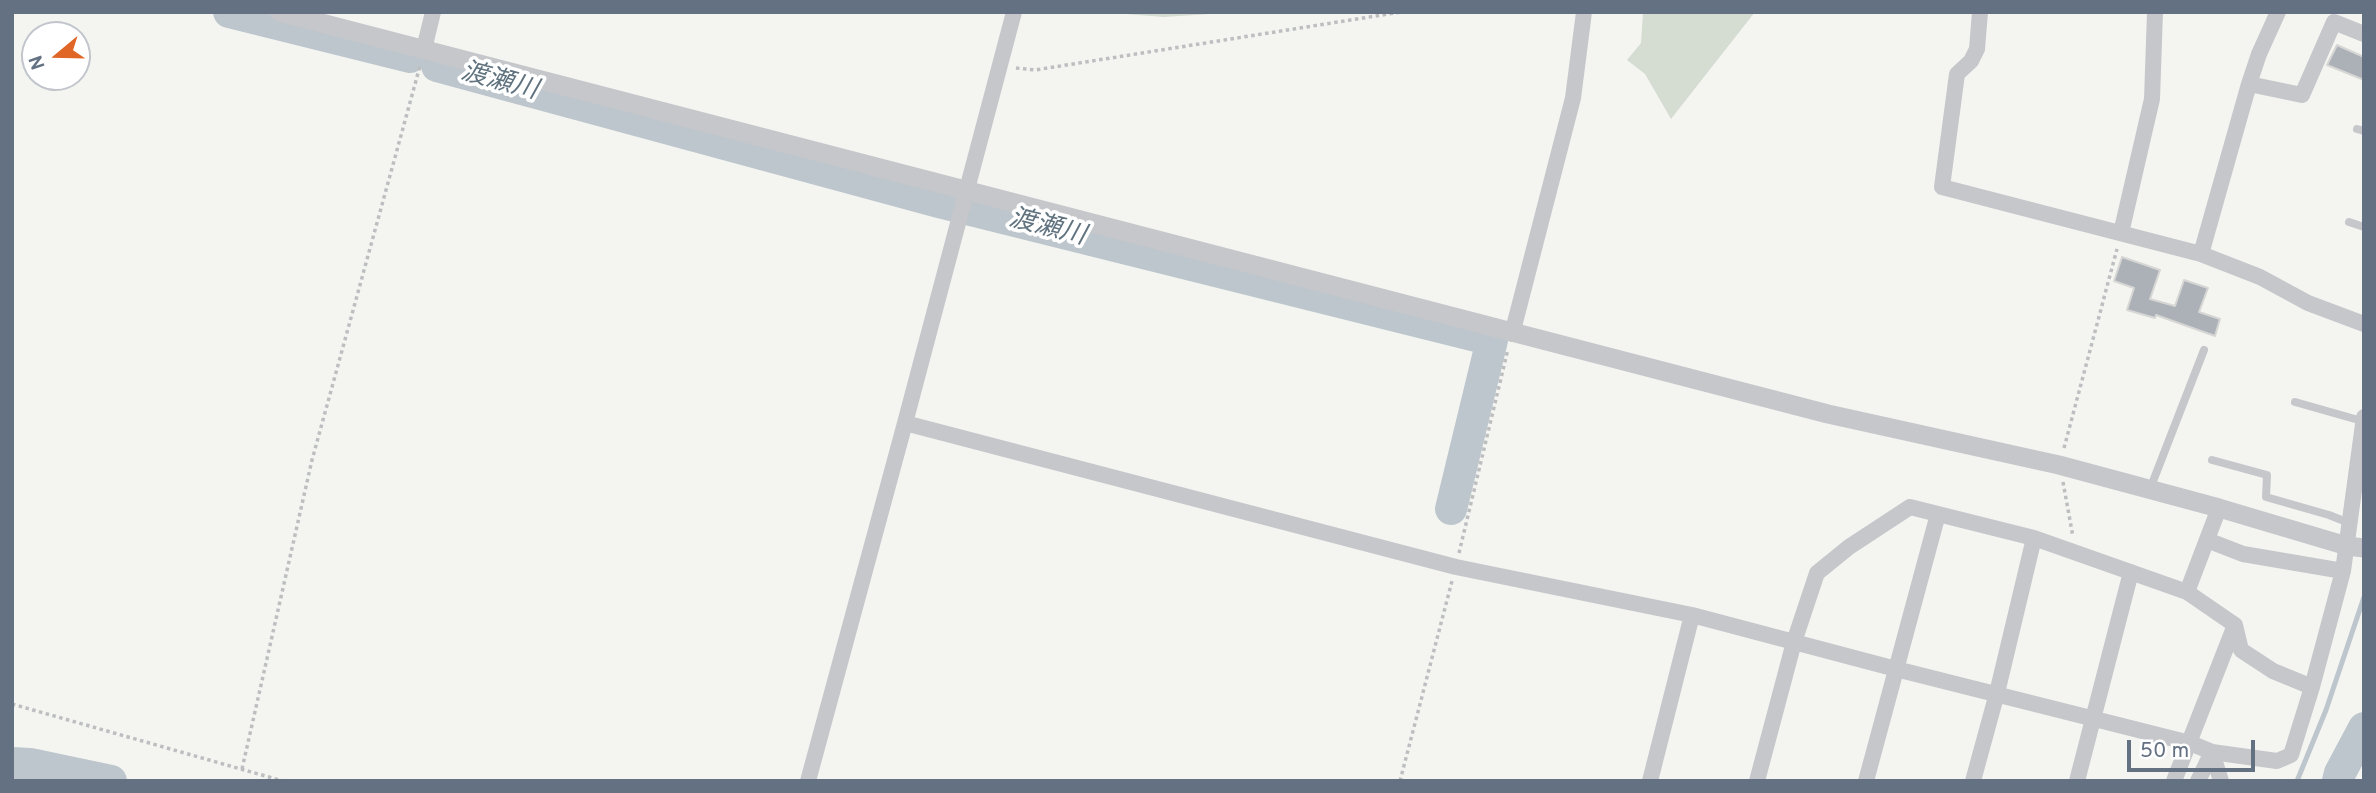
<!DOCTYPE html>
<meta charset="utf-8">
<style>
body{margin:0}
#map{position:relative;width:2376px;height:793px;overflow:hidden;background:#f4f5f1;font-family:Overpass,sans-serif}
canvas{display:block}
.frame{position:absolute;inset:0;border:14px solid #647182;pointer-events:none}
.north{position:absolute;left:21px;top:21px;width:70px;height:70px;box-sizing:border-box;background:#fff;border:2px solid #c1c6cd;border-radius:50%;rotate:251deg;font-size:19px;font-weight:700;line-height:28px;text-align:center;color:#647182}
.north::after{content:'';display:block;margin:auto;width:24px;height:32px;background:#df6627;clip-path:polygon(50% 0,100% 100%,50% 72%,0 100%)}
.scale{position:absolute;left:2127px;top:740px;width:128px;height:32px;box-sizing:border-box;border:4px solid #647182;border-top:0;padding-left:9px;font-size:21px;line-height:24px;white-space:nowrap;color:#647182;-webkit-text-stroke:5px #fff;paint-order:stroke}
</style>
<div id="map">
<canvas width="2376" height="793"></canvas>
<div class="frame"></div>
<div class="north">N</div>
<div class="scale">50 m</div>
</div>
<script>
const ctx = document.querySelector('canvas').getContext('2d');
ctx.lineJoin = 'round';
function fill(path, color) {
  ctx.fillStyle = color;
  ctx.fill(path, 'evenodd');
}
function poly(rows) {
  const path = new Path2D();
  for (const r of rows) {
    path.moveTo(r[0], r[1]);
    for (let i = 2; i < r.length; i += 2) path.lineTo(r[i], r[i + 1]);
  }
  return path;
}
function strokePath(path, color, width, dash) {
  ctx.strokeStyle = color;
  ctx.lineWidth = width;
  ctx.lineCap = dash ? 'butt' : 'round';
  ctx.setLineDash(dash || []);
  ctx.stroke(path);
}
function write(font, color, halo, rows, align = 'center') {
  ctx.font = font + ' Overpass,"Noto Sans JP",sans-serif';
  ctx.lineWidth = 7;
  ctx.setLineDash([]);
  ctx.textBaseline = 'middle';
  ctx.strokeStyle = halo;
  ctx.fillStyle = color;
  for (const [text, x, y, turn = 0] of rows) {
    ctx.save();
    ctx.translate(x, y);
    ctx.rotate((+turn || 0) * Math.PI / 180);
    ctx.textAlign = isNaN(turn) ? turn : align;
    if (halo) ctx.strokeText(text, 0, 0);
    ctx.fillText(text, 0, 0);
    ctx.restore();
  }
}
const green = poly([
 [1099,12,1240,12,1164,17],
 [1643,12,1755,12,1671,119,1645,74,1627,60,1641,43]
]);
const stream = poly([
 [2297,781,2326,710,2364,597]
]);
const river = poly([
 [229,12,410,57],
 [437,66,939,202,1492,340,1451,509],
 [12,763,30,764,111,781],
 [2338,781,2340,773,2364,728]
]);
const building = poly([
 [2337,45,2364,57,2364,80,2327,65,2337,45],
 [2122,257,2160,270,2150,299,2175,306,2184,280,2208,288,2199,312,2220,319,2215,336,2156,315,2155,318,2127,310,2134,288,2114,281,2122,257]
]);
const path = poly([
 [1016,68,1035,70,1401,12],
 [2064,448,2117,249],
 [2063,482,2073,537],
 [1459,553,1508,349],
 [12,704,283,781],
 [242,769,312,460,420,66],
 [1400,781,1452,581]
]);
const service = poly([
 [2357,129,2364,131],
 [2349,222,2364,227],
 [2295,402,2362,421],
 [2212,460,2267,475,2266,497,2329,515,2349,523],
 [2150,489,2204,350]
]);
const minor = poly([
 [1980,12,1977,49,1971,61,1957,74,1942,187,2201,254,2260,277,2308,303,2364,324],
 [424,49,433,12],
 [2249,84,2259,54,2278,12],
 [2121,233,2152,99,2155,12],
 [2201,254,2249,84,2302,95,2334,22,2364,34],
 [1512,334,1573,98,1584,12],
 [905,423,1456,567,1692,615,1896,669,2190,743,2212,752,2277,761,2291,755,2312,687,2343,571,2364,417],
 [2207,540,2243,554,2343,571],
 [2187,592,2219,508],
 [2212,752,2221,781],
 [808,781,905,423,1014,12],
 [1650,781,1692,615],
 [1757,781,1794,642,1817,573,1849,547,1910,507,2034,538,2187,592,2235,625,2241,650,2273,671,2312,687],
 [1866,781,1938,514],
 [1973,781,1997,693,2034,538],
 [2077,781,2131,572],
 [2174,781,2235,625],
 [2198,781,2212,752]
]);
const tertiary = poly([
 [279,12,1828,414,2059,465,2219,508,2347,546,2364,548]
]);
const waterNames = [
 ["渡瀬川",499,83,15],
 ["渡瀬川",1047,229,14]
];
fill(green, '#d5dcd2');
strokePath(stream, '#bdc6cc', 5);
strokePath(river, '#bdc6cc', 32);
fill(building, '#abb1b7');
strokePath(building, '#d6d6d4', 2);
strokePath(path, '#bcbec0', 3.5, [3.5, 3.5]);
strokePath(service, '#c5c7cb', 8);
strokePath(minor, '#c5c7cb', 16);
strokePath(tertiary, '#c5c7cb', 19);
write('italic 26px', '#60737f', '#fff', waterNames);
</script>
